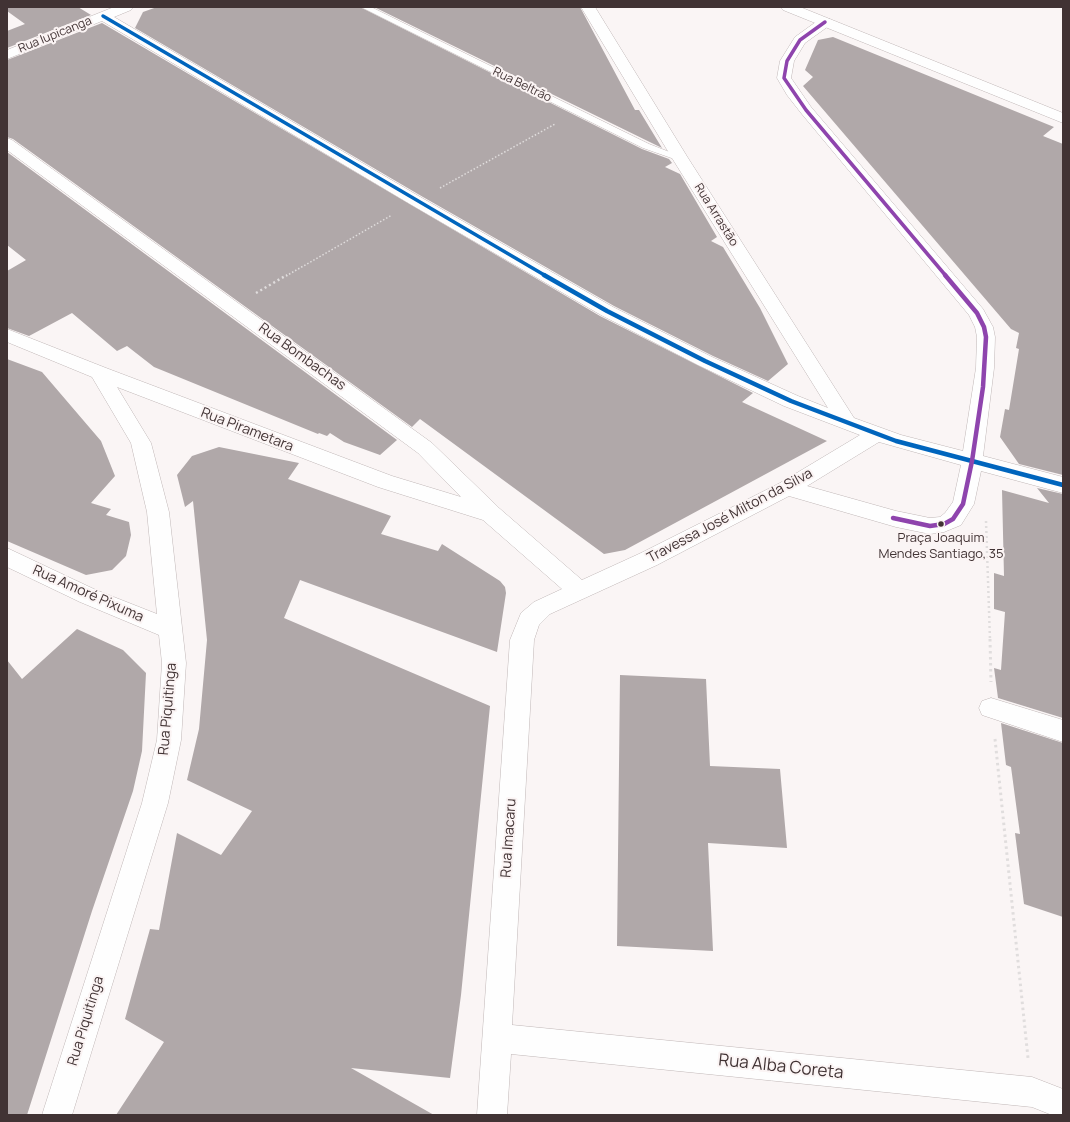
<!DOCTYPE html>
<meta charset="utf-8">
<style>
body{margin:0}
#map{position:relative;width:1070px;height:1122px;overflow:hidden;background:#faf5f5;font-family:Manrope,sans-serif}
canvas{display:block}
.frame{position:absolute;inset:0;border:8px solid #413334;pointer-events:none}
</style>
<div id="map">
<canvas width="1070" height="1122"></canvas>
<div class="frame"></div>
</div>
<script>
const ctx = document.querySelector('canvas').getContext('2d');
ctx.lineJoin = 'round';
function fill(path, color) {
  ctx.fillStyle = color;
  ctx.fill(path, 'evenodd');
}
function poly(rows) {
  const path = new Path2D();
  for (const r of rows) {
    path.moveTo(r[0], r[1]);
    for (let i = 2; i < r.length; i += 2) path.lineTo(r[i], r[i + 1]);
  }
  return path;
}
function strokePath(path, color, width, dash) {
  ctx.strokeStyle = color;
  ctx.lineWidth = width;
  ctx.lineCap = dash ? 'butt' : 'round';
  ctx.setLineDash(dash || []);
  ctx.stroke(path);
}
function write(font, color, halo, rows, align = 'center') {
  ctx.font = font + ' Manrope,sans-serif';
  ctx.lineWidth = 4;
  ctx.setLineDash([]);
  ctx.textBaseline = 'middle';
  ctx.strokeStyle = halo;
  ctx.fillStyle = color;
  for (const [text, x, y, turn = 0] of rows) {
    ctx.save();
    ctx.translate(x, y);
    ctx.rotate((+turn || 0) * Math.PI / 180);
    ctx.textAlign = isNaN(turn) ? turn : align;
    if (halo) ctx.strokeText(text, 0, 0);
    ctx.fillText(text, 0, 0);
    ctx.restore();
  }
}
const building = poly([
 [7,7,78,7,91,15,7,48,7,31,25,24,7,11],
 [157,7,360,7,642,149,669,159,672,163,665,167,680,174,717,237,711,241,723,247,760,308,788,364,768,381,713,356,614,306,423,197,135,28,143,12],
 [374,7,580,7,635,110,639,110,662,148],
 [102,23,600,316,753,393,742,402,827,441,625,550,604,554,420,419,412,427,13,139,7,137,7,60],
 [833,37,1054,127,1043,136,1063,144,1063,475,1019,464,1000,437,1005,409,1009,410,1019,349,1016,348,1019,333,1011,329,803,86,813,77,805,70,818,40],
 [7,152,397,440,380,455,344,442,330,433,327,436,319,433,318,434,154,367,127,346,117,351,72,313,29,336,7,328,7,271,26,260,7,245],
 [7,359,42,372,101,441,115,476,91,503,111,509,106,515,129,522,131,535,126,556,112,570,86,575,7,541],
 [219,447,299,463,288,479,391,516,381,534,438,551,442,544,500,581,505,587,506,593,497,652,300,580,284,618,490,706,461,995,450,1078,351,1068,434,1115,116,1115,164,1042,125,1019,150,929,159,930,177,833,221,855,252,811,187,780,199,729,207,640,193,501,185,507,177,475,192,456],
 [1037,488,1063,494,1063,718,998,698,994,668,1001,670,1005,612,994,609,994,573,1004,576,1002,490,1049,503],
 [77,629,123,650,146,673,142,751,133,791,92,911,27,1115,7,1115,7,660,22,679],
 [620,675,706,679,710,766,780,769,787,848,708,843,713,951,617,946],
 [1001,723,1063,743,1063,917,1024,904,1015,833,1020,834,1011,767,1006,765]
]);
const pathFar2 = poly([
 [440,188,555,124],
 [286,276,392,215]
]);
const pathFar1 = poly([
 [256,293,287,275],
 [986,521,990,640]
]);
const path = poly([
 [990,639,991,682],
 [995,739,1028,1058]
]);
const service = poly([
 [361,7,371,7,649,144,685,158,680,161,643,148,361,7]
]);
const minor = poly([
 [114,7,133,7,131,10,114,17,422,198,613,307,712,357,798,396,828,408,672,158,581,7,595,7,688,158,854,418,901,435,963,451,976,368,977,337,975,327,969,315,801,113,787,95,777,78,780,61,795,37,820,19,830,19,832,22,830,25,805,43,794,61,791,78,811,107,983,309,993,327,995,337,994,368,983,456,1063,477,1063,493,981,471,974,504,961,525,944,532,930,534,896,527,789,496,657,565,550,614,539,625,534,640,512,1025,1032,1077,1063,1089,1063,1115,1052,1115,1032,1107,511,1054,507,1115,477,1115,510,640,521,613,534,602,562,589,483,520,378,487,117,387,151,443,169,512,186,663,181,740,168,803,72,1115,42,1115,142,803,157,740,162,663,159,635,80,602,7,567,7,548,96,590,157,614,147,512,131,443,92,377,7,342,7,329,106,368,392,476,461,497,418,453,7,150,7,138,12,140,432,443,499,508,582,580,641,553,780,483,860,435,784,406,698,365,601,315,410,204,102,21,7,59,7,50,114,7],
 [879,442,961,465,953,502,945,513,940,517,930,518,896,511,807,486,879,442],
 [991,698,1063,720,1063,742,982,715,979,708,982,701,991,698]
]);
const tertiary = poly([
 [781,7,800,7,1063,113,1063,123,783,10,781,7]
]);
const bus1Far1 = poly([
 [103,16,546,276]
]);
const bus1 = poly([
 [544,275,607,311,705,361,791,401,896,441,1063,485]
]);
const bus2Far1 = poly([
 [825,22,800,40,787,61,784,78,806,110,946,276]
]);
const bus2 = poly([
 [893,518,930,526,944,524,953,519,963,504,972,461,983,387,986,337,984,327,977,313,945,275]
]);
const markers = [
 [941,524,3.5,"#413334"]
];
const farStreetnames = [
 ["Rua Iupicanga",55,35,-22],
 ["Rua Beltrão",522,85,26],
 ["Rua Arrastão",716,215,58]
];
const busNames = [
 ["Praça Joaquim",941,538],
 ["Mendes Santiago, 35",941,554]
];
const streetNames = [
 ["Rua Bombachas",302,357,36],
 ["Rua Pirametara",247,430,21],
 ["Travessa José Milton da Silva",730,516,-28],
 ["Rua Amoré Pixuma",88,594,24],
 ["Rua Piquitinga",168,709,-85],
 ["Rua Imacaru",509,838,-86],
 ["Rua Piquitinga",86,1021,-73]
];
const nearStreetnames = [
 ["Rua Alba Coreta",781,1067,6]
];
fill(building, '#b0a8a9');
strokePath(service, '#c0b7b7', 1);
strokePath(minor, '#c0b7b7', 1);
strokePath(tertiary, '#c0b7b7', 1);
strokePath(pathFar2, '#e0dddd', 1.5, [1.5, 2]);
strokePath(pathFar1, '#e0dddd', 2.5, [2, 3]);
strokePath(path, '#e0dddd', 3, [2.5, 3.5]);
fill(service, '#fefefe');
fill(minor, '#fefefe');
fill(tertiary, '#fefefe');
strokePath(bus1Far1, '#0065bd', 3.5);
strokePath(bus1, '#0065bd', 4.5);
strokePath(bus2Far1, '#8e44ad', 3.5);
strokePath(bus2, '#8e44ad', 4.5);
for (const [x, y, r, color] of markers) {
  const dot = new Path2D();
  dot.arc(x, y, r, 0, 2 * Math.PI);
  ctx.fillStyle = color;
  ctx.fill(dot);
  strokePath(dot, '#fbf4f4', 1.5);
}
write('12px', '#413334', '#fbf4f4', farStreetnames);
write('13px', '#413334', '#fbf4f4', busNames);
write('14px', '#413334', '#fbf4f4', streetNames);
write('17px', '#413334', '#fbf4f4', nearStreetnames);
</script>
